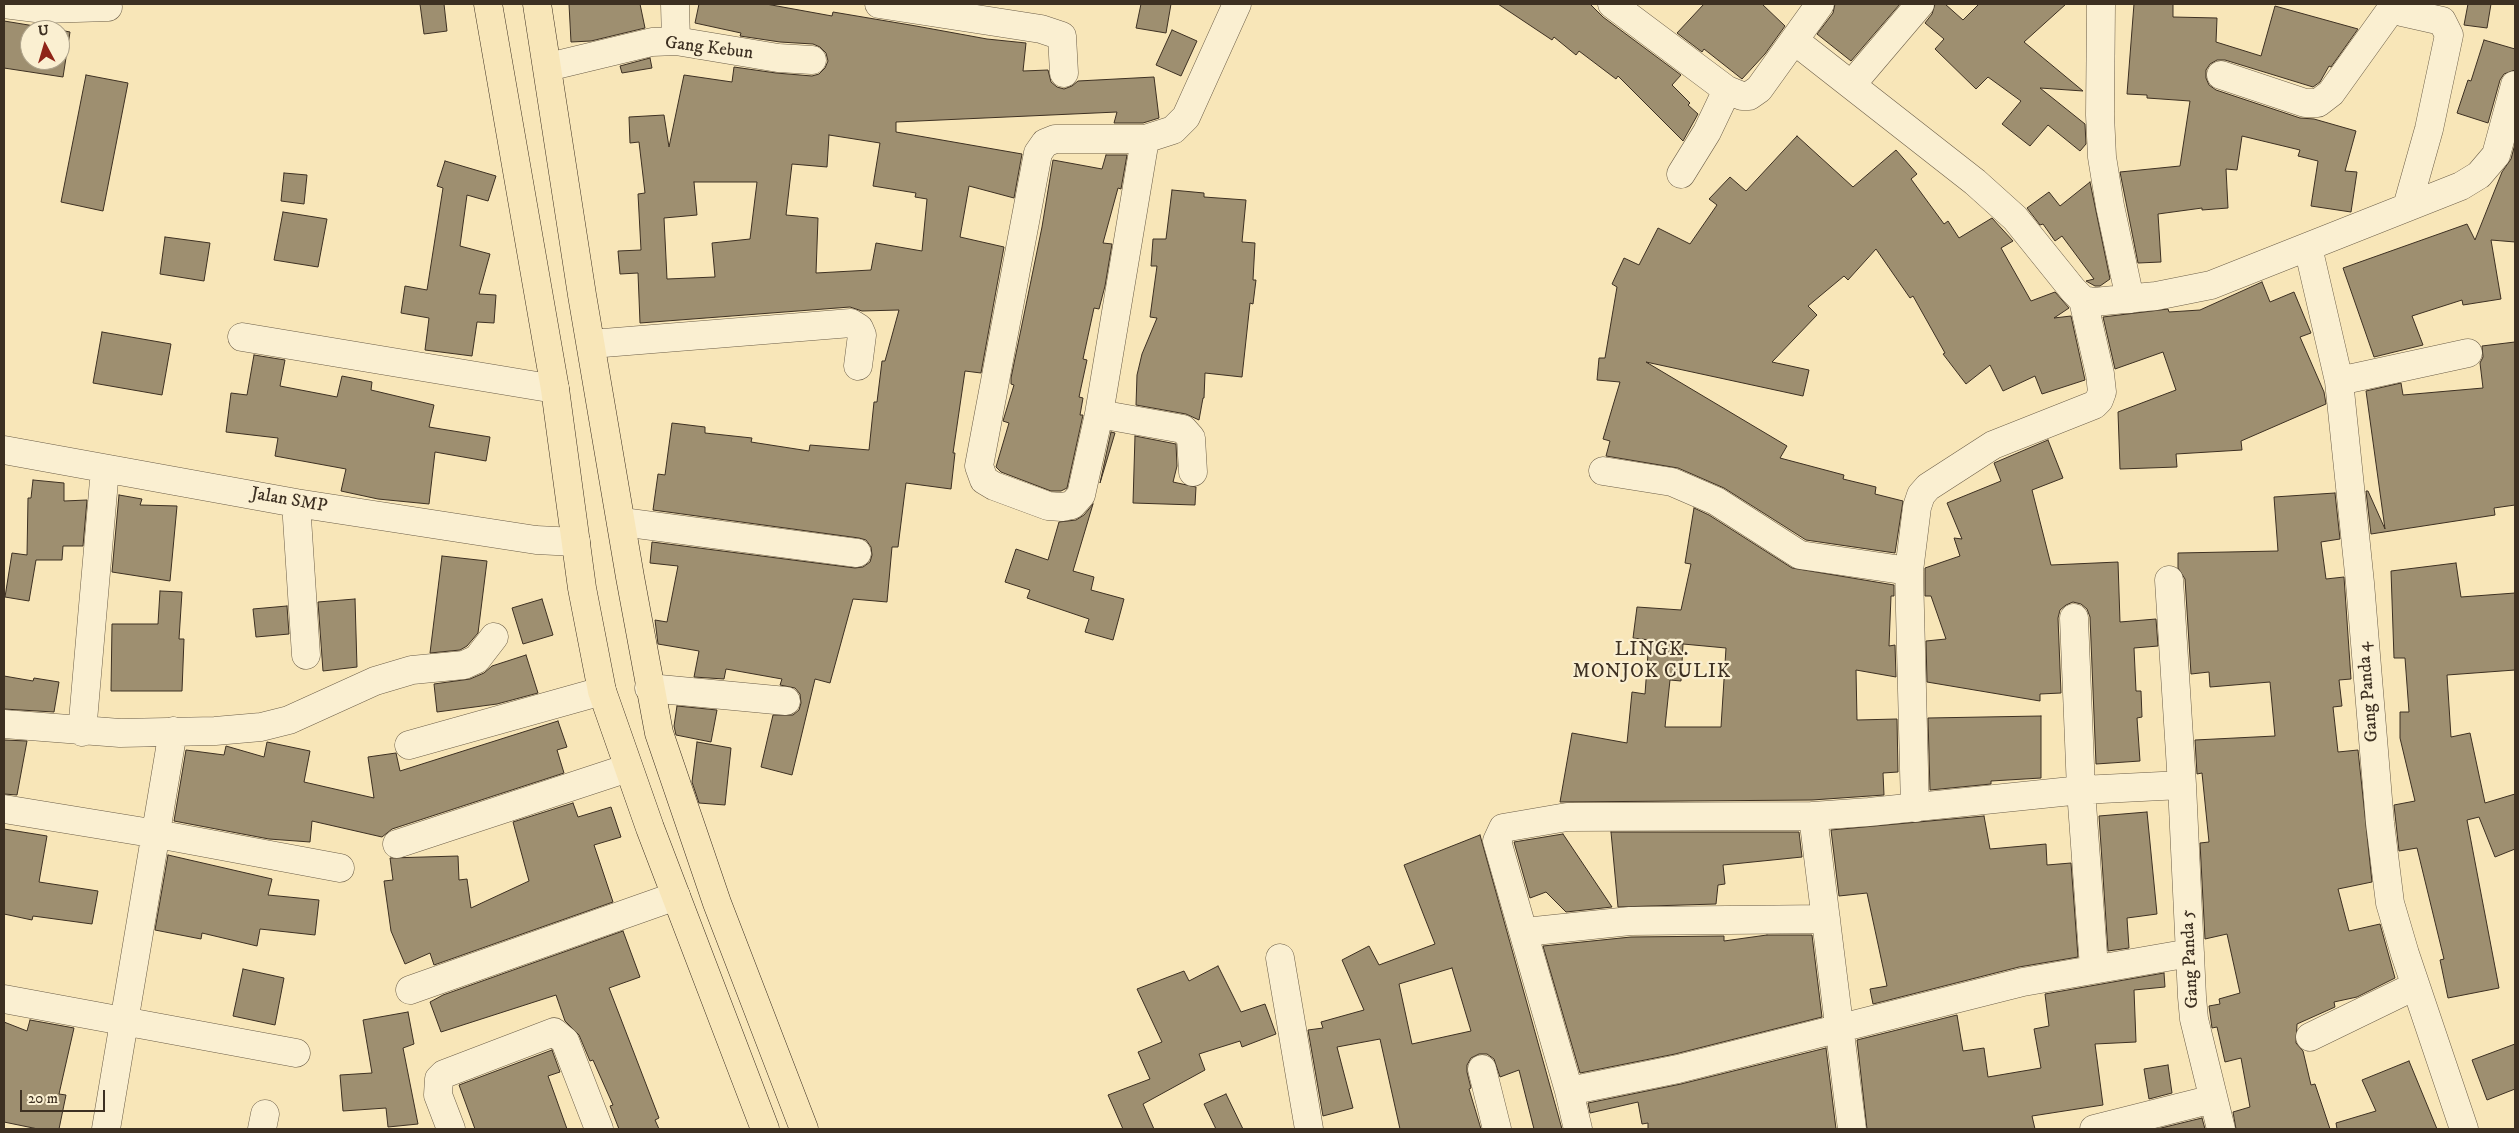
<!DOCTYPE html>
<style>
body{margin:0}
#map{position:relative;width:2519px;height:1133px;overflow:hidden;background:#f8e6b8;font-family:"IM FELL DW Pica",serif}
canvas{display:block}
.frame{position:absolute;inset:0;border:5px solid #3d3022;pointer-events:none}
.north{position:absolute;left:20px;top:20px;width:50px;height:50px;box-sizing:border-box;background:#faefd1;border:1px solid #aea38b;border-radius:50%;rotate:354deg;font-size:14px;font-weight:700;line-height:20px;text-align:center;color:#3d3022}
.north::after{content:'';display:block;margin:auto;width:18px;height:22px;background:#8f2418;clip-path:polygon(50% 0,100% 100%,50% 72%,0 100%)}
.scale{position:absolute;left:20px;top:1090px;width:85px;height:22px;box-sizing:border-box;border:2px solid #3d3022;border-top:0;padding-left:6px;font-size:15px;line-height:18px;white-space:nowrap;color:#3d3022;-webkit-text-stroke:4px #faefd1;paint-order:stroke}
</style>
<div id="map">
<canvas width="2519" height="1133"></canvas>
<div class="frame"></div>
<div class="north">U</div>
<div class="scale">20 m</div>
</div>
<script>
const ctx = document.querySelector('canvas').getContext('2d');
ctx.lineJoin = 'round';
function fill(path, color) {
  ctx.fillStyle = color;
  ctx.fill(path, 'evenodd');
}
function poly(rows) {
  const path = new Path2D();
  for (const r of rows) {
    path.moveTo(r[0], r[1]);
    for (let i = 2; i < r.length; i += 2) path.lineTo(r[i], r[i + 1]);
  }
  return path;
}
function strokePath(path, color, width, dash) {
  ctx.strokeStyle = color;
  ctx.lineWidth = width;
  ctx.lineCap = dash ? 'butt' : 'round';
  ctx.setLineDash(dash || []);
  ctx.stroke(path);
}
function write(font, color, halo, rows, align = 'center') {
  ctx.font = font + ' "IM FELL DW Pica",serif';
  ctx.lineWidth = 4.5;
  ctx.setLineDash([]);
  ctx.textBaseline = 'middle';
  ctx.strokeStyle = halo;
  ctx.fillStyle = color;
  for (const [text, x, y, turn = 0] of rows) {
    ctx.save();
    ctx.translate(x, y);
    ctx.rotate((+turn || 0) * Math.PI / 180);
    ctx.textAlign = isNaN(turn) ? turn : align;
    if (halo) ctx.strokeText(text, 0, 0);
    ctx.fillText(text, 0, 0);
    ctx.restore();
  }
}
const building = poly([
 [420,4,444,4,447,31,424,34,420,4],
 [569,4,640,4,645,28,591,41,571,42,569,4],
 [699,4,766,4,832,16,833,12,916,26,987,39,1026,43,1023,71,1048,70,1051,82,1057,87,1064,89,1072,86,1078,81,1154,77,1159,118,1143,123,1114,123,1117,112,896,122,896,132,1022,154,1014,198,969,186,960,237,1004,247,981,373,965,371,953,453,955,453,951,489,906,483,898,547,892,547,887,602,853,599,830,683,815,679,792,775,761,767,773,715,793,715,799,710,801,703,800,694,795,688,780,685,782,679,726,669,724,679,694,677,699,651,658,644,655,620,667,622,678,566,650,563,652,542,855,568,863,567,870,562,872,555,871,547,866,540,859,538,653,510,658,474,665,475,672,423,705,427,705,433,752,438,751,442,809,451,810,445,869,450,874,402,877,402,882,361,885,361,899,310,862,311,850,307,640,323,638,273,620,274,618,251,641,250,638,194,645,193,639,142,630,143,629,117,664,115,669,147,684,75,732,82,734,67,776,73,812,76,819,74,825,68,828,61,826,53,820,47,813,44,780,42,740,36,741,33,695,23,699,4],
 [829,135,880,143,873,186,916,193,915,197,927,199,922,251,876,243,871,270,816,273,818,218,786,215,792,164,827,167,829,135],
 [694,182,757,182,750,239,712,243,715,277,667,279,664,218,697,215,694,182],
 [1141,4,1171,4,1166,33,1136,28,1141,4],
 [1498,4,1590,4,1603,17,1681,75,1672,85,1690,103,1688,105,1698,114,1683,141,1618,76,1616,79,1579,51,1576,55,1554,37,1552,40,1498,4],
 [1704,4,1762,4,1785,26,1765,54,1742,79,1704,49,1702,52,1677,33,1704,4],
 [1835,4,1900,4,1851,61,1817,34,1833,13,1835,4],
 [1935,4,1945,4,1963,20,1979,4,2066,4,2024,42,2083,91,2040,88,2085,124,2086,144,2080,151,2048,125,2030,146,2002,124,2021,101,1988,77,1976,89,1935,49,1944,39,1925,23,1932,14,1935,4],
 [2134,4,2173,4,2173,17,2217,18,2216,42,2261,56,2275,6,2358,29,2331,67,2329,66,2320,82,2313,87,2225,60,2217,60,2210,64,2206,70,2206,78,2209,85,2216,90,2300,118,2314,119,2356,131,2345,171,2357,172,2351,212,2311,206,2318,161,2298,156,2300,150,2242,136,2237,170,2226,169,2228,208,2202,210,2202,208,2158,214,2161,262,2138,263,2120,172,2180,166,2190,101,2147,98,2147,95,2127,94,2134,4],
 [2468,4,2491,4,2487,28,2464,25,2468,4],
 [4,21,59,30,30,30,30,60,60,60,60,30,70,32,63,77,4,68,4,21],
 [1172,30,1197,41,1181,76,1156,65,1172,30],
 [2484,40,2515,49,2515,70,2504,74,2500,80,2488,123,2457,113,2468,80,2471,81,2484,40],
 [650,58,652,68,622,73,620,66,650,58],
 [86,75,128,83,103,211,61,202,86,75],
 [1797,136,1853,187,1896,150,1917,174,1911,179,1944,224,1948,221,1959,238,1992,218,2013,241,2001,248,2031,301,2055,292,2069,308,2054,318,2071,316,2085,380,2042,394,2035,376,2003,391,1990,365,1966,384,1943,354,1945,353,1913,296,1910,298,1876,249,1848,280,1844,276,1808,306,1817,315,1772,362,1809,370,1803,396,1646,362,1787,446,1780,458,1844,475,1843,479,1876,487,1875,494,1903,501,1895,553,1806,540,1724,488,1678,468,1606,456,1610,441,1603,439,1620,382,1597,380,1599,358,1605,358,1617,287,1612,284,1624,258,1639,265,1658,228,1690,244,1717,205,1709,199,1730,177,1746,191,1797,136],
 [2515,144,2515,242,2491,240,2501,299,2463,305,2462,300,2412,316,2423,345,2374,357,2343,268,2467,224,2475,240,2502,172,2511,159,2515,144],
 [1106,155,1127,155,1121,189,1118,188,1103,243,1112,244,1105,286,1099,309,1094,308,1083,359,1087,360,1079,397,1083,398,1080,415,1083,415,1067,488,1061,491,1051,491,1001,472,996,467,1009,423,1003,421,1014,385,1011,384,1011,378,1042,227,1053,160,1102,169,1106,155],
 [445,161,496,176,488,201,467,195,460,246,490,254,479,294,496,295,494,323,477,322,472,356,425,350,429,318,401,313,405,286,427,290,443,188,437,186,445,161],
 [284,173,307,175,304,204,281,201,284,173],
 [2090,182,2110,279,2100,286,2095,286,2086,281,2094,279,2062,236,2055,241,2043,224,2040,225,2027,208,2049,192,2060,206,2090,182],
 [1172,190,1204,193,1204,197,1246,200,1242,242,1255,243,1253,280,1256,280,1253,304,1250,303,1242,377,1205,373,1204,398,1203,398,1199,420,1186,414,1136,405,1137,375,1142,354,1157,318,1150,317,1157,266,1151,266,1153,239,1166,239,1172,190],
 [283,212,327,219,318,267,274,260,283,212],
 [165,237,210,243,204,281,160,274,165,237],
 [2262,282,2270,302,2294,292,2311,333,2300,337,2324,392,2326,404,2241,441,2242,450,2176,454,2177,467,2120,469,2118,412,2176,390,2163,352,2115,369,2103,317,2168,309,2169,312,2200,310,2262,282],
 [102,332,171,344,162,395,93,383,102,332],
 [2515,342,2515,505,2494,508,2495,515,2371,534,2366,491,2368,491,2385,529,2366,391,2401,383,2403,395,2483,388,2480,363,2483,357,2482,346,2515,342],
 [254,355,285,360,280,386,337,397,342,376,372,382,371,390,434,405,429,427,490,437,486,461,435,452,429,504,378,499,341,491,346,469,275,456,278,438,226,432,231,393,247,395,254,355],
 [1111,432,1115,433,1100,483,1111,432],
 [1135,436,1176,444,1177,466,1173,482,1196,487,1195,505,1133,503,1135,436],
 [2048,440,2063,478,2032,490,2051,565,2118,562,2120,622,2156,619,2158,646,2134,648,2136,691,2141,691,2142,717,2137,718,2140,761,2096,764,2090,617,2087,609,2081,604,2073,602,2066,605,2060,610,2058,618,2061,693,2040,694,2040,701,1927,682,1926,641,1946,639,1931,596,1925,596,1925,568,1960,556,1954,538,1962,539,1947,503,2001,481,1994,463,2048,440],
 [33,480,64,483,64,501,87,500,83,546,63,546,62,560,36,560,29,601,5,597,12,553,27,555,28,498,31,498,33,480],
 [2335,493,2340,539,2321,542,2326,579,2344,577,2351,679,2339,680,2342,706,2333,707,2338,752,2358,750,2372,882,2338,889,2349,931,2380,924,2395,978,2357,997,2334,1002,2335,1007,2297,1024,2296,1043,2303,1051,2311,1085,2315,1084,2330,1129,2236,1129,2233,1112,2250,1107,2241,1058,2225,1062,2217,1027,2212,1028,2209,1006,2220,1004,2219,999,2240,993,2227,934,2205,939,2200,843,2209,842,2202,773,2197,774,2195,740,2275,736,2270,682,2210,687,2209,672,2191,674,2185,579,2178,568,2178,553,2278,551,2274,497,2335,493],
 [119,495,142,499,140,505,177,506,170,581,112,572,119,495],
 [1093,504,1073,571,1094,577,1091,590,1124,599,1113,640,1085,632,1089,619,1027,598,1030,590,1005,582,1016,549,1048,560,1059,522,1076,520,1084,515,1093,504],
 [1694,508,1709,515,1792,568,1894,585,1894,596,1891,596,1889,646,1895,645,1896,677,1856,670,1857,720,1897,719,1898,772,1883,773,1884,795,1812,800,1560,802,1572,733,1627,743,1632,692,1645,694,1649,640,1633,638,1637,607,1681,610,1691,564,1685,563,1694,508],
 [1683,644,1726,648,1721,727,1665,727,1670,680,1681,681,1683,644],
 [442,556,487,561,478,633,467,646,460,650,430,653,442,556],
 [2456,563,2461,597,2515,593,2515,670,2447,675,2451,737,2470,733,2485,803,2515,794,2515,849,2495,857,2479,817,2467,820,2499,988,2448,998,2440,960,2444,959,2417,848,2399,851,2394,805,2415,801,2400,738,2400,712,2409,712,2405,658,2394,658,2391,571,2456,563],
 [160,591,182,592,179,639,184,639,182,691,111,691,112,624,158,624,160,591],
 [355,599,357,667,323,671,318,602,355,599],
 [542,599,553,635,523,644,512,608,542,599],
 [287,606,289,634,256,637,253,609,287,606],
 [526,655,538,693,497,704,437,712,434,684,470,679,484,673,492,666,526,655],
 [4,676,33,681,34,678,59,682,54,712,4,709,4,676],
 [677,706,717,710,711,742,676,735,674,726,677,706],
 [2041,716,2041,778,1991,781,1991,784,1930,790,1928,718,2041,716],
 [558,721,567,747,557,750,564,773,392,829,382,837,312,821,310,842,269,839,174,821,186,750,224,755,226,746,264,757,267,742,310,751,304,782,374,798,368,757,396,753,400,771,558,721],
 [4,740,27,741,17,795,4,794,4,740],
 [697,742,731,748,725,805,699,803,692,782,697,742],
 [573,803,578,817,611,807,621,837,594,845,613,902,434,965,430,953,405,964,391,931,384,881,393,880,390,858,458,856,459,880,467,879,471,908,529,881,513,822,573,803],
 [2147,812,2157,914,2127,918,2129,948,2108,951,2099,816,2147,812],
 [1984,816,1990,849,2046,844,2047,865,2071,863,2078,957,2019,967,1873,1004,1870,989,1887,986,1867,893,1839,896,1831,830,1984,816],
 [4,829,47,836,39,882,98,891,92,924,33,916,32,920,4,914,4,829],
 [1611,832,1799,832,1802,857,1723,865,1725,884,1718,885,1716,904,1618,907,1611,832],
 [1563,834,1612,907,1566,912,1546,892,1530,898,1514,842,1563,834],
 [1480,835,1562,1129,1534,1129,1519,1070,1500,1077,1494,1059,1487,1054,1479,1054,1471,1058,1467,1065,1467,1072,1471,1088,1469,1089,1481,1129,1400,1129,1380,1039,1337,1047,1353,1108,1323,1116,1308,1030,1323,1028,1321,1022,1364,1010,1342,960,1369,946,1379,965,1435,944,1404,865,1480,835],
 [1452,968,1471,1031,1412,1044,1399,984,1452,968],
 [168,855,272,879,268,895,319,900,315,935,260,929,257,946,202,933,201,939,155,930,168,855],
 [623,931,640,977,609,988,659,1118,655,1120,659,1129,619,1129,610,1106,613,1105,593,1060,590,1061,579,1035,565,1021,556,995,441,1032,430,1002,443,995,623,931],
 [1767,935,1812,935,1822,1017,1675,1054,1580,1073,1543,946,1631,937,1724,936,1724,941,1767,935],
 [1218,966,1241,1012,1265,1004,1276,1034,1242,1047,1240,1041,1199,1054,1205,1070,1143,1104,1154,1129,1123,1129,1108,1095,1150,1079,1138,1052,1162,1042,1137,989,1184,971,1189,981,1218,966],
 [243,969,284,978,275,1025,233,1016,243,969],
 [2164,973,2165,987,2134,990,2136,1042,2095,1044,2103,1105,2032,1116,2035,1129,1867,1129,1857,1040,1957,1015,1963,1051,1984,1048,1988,1077,2041,1068,2034,1029,2049,1026,2045,994,2164,973],
 [408,1012,414,1044,403,1048,418,1124,388,1127,386,1108,343,1111,340,1075,372,1073,363,1020,408,1012],
 [30,1020,74,1028,59,1094,66,1095,59,1129,38,1129,4,1122,4,1022,27,1031,30,1020],
 [2515,1044,2515,1089,2487,1100,2472,1060,2515,1044],
 [1826,1048,1836,1129,1648,1129,1648,1123,1642,1124,1638,1102,1590,1113,1588,1103,1681,1084,1826,1048],
 [552,1050,560,1072,548,1076,567,1129,475,1129,459,1085,552,1050],
 [2409,1061,2437,1129,2337,1129,2336,1123,2376,1111,2362,1080,2409,1061],
 [2168,1065,2172,1093,2149,1099,2144,1069,2168,1065],
 [1226,1094,1243,1129,1216,1129,1204,1104,1226,1094],
 [2202,1118,2205,1129,2157,1129,2202,1118]
]);
const minor = poly([
 [4,4,44,9,108,7],
 [675,4,676,41],
 [879,4,1041,29,1062,36,1064,73],
 [1612,4,1727,90,1742,96,1749,96,1759,89,1820,4],
 [2101,4,2100,115,2102,157,2110,206,2130,299],
 [2391,4,2392,8,2402,12,2442,21,2449,35,2429,129,2407,207],
 [1795,41,1975,182,2015,218,2073,290,2083,300,2094,302,2156,296,2211,285,2461,186,2479,175,2496,155,2515,85],
 [548,67,652,42,676,41,778,58,812,60],
 [2221,75,2305,103,2318,103,2331,93,2392,8],
 [1852,84,1920,4],
 [1145,139,1099,414,1081,495,1072,505,1062,507,1048,506,994,486,984,480,979,466,1038,153,1045,143,1055,139,1145,139,1173,130,1186,117,1237,4],
 [1681,174,1707,132,1727,90],
 [2308,247,2339,381,2360,583,2380,823,2390,903,2405,954,2464,1129],
 [242,337,555,389],
 [591,344,851,323,859,328,862,335,858,366],
 [2339,381,2468,353],
 [1099,414,1183,429,1191,438,1193,472],
 [4,450,296,503,536,540,576,542],
 [1603,471,1672,482,1716,501,1800,555,1909,571],
 [296,503,306,655],
 [622,522,857,553],
 [2169,580,2182,785,2192,997,2194,1019,2221,1129],
 [2074,618,2081,790,2094,968],
 [649,688,786,701],
 [4,724,120,733,215,731,261,727,289,720,375,681,412,670,464,665,477,659,494,637],
 [82,732,105,469],
 [409,745,602,691],
 [1915,808,1909,571,1917,507,1921,495,1928,487,1993,445,2094,405,2099,400,2102,392,2100,374,2083,300],
 [4,809,157,834,340,868],
 [1813,816,1852,1129],
 [397,844,628,768],
 [1525,932,1630,921,1826,919],
 [1280,958,1309,1129],
 [410,990,676,896],
 [4,999,296,1053],
 [2310,1037,2415,986],
 [1482,1069,1497,1129],
 [1569,1091,1678,1069,2023,982,2190,953],
 [106,1129,173,731],
 [262,1129,265,1114],
 [451,1129,438,1095,439,1079,444,1074,554,1032,565,1041,599,1129],
 [1578,1129,1569,1091,1497,841,1503,828,1567,817,1813,816,1869,812,2081,790,2182,785],
 [2094,1129,2213,1099]
]);
const major = poly([
 [488,4,555,389,582,588,602,691,650,828,765,1129],
 [537,4,582,295,630,577,659,733,717,903,804,1129]
]);
const streetNames = [
 ["Gang Kebun",709,49,7],
 ["Jalan SMP",289,501,10],
 ["Gang Panda 4",2369,692,-95],
 ["Gang Panda 5",2191,959,-93]
];
const neighbourhoodNames = [
 ["LINGK.",1652,651],
 ["MONJOK CULIK",1652,673]
];
fill(building, '#9e8f70');
strokePath(building, '#3d3022', 1);
strokePath(minor, '#6c5e48', 29);
strokePath(major, '#3d3022', 29);
strokePath(minor, '#faefd1', 28);
strokePath(major, '#f8e6b8', 28);
write('18px', '#3d3022', '#faefd1', streetNames);
ctx.letterSpacing = '1px';
write('19px', '#3d3022', '#faefd1', neighbourhoodNames);
ctx.letterSpacing = '0px';
</script>
